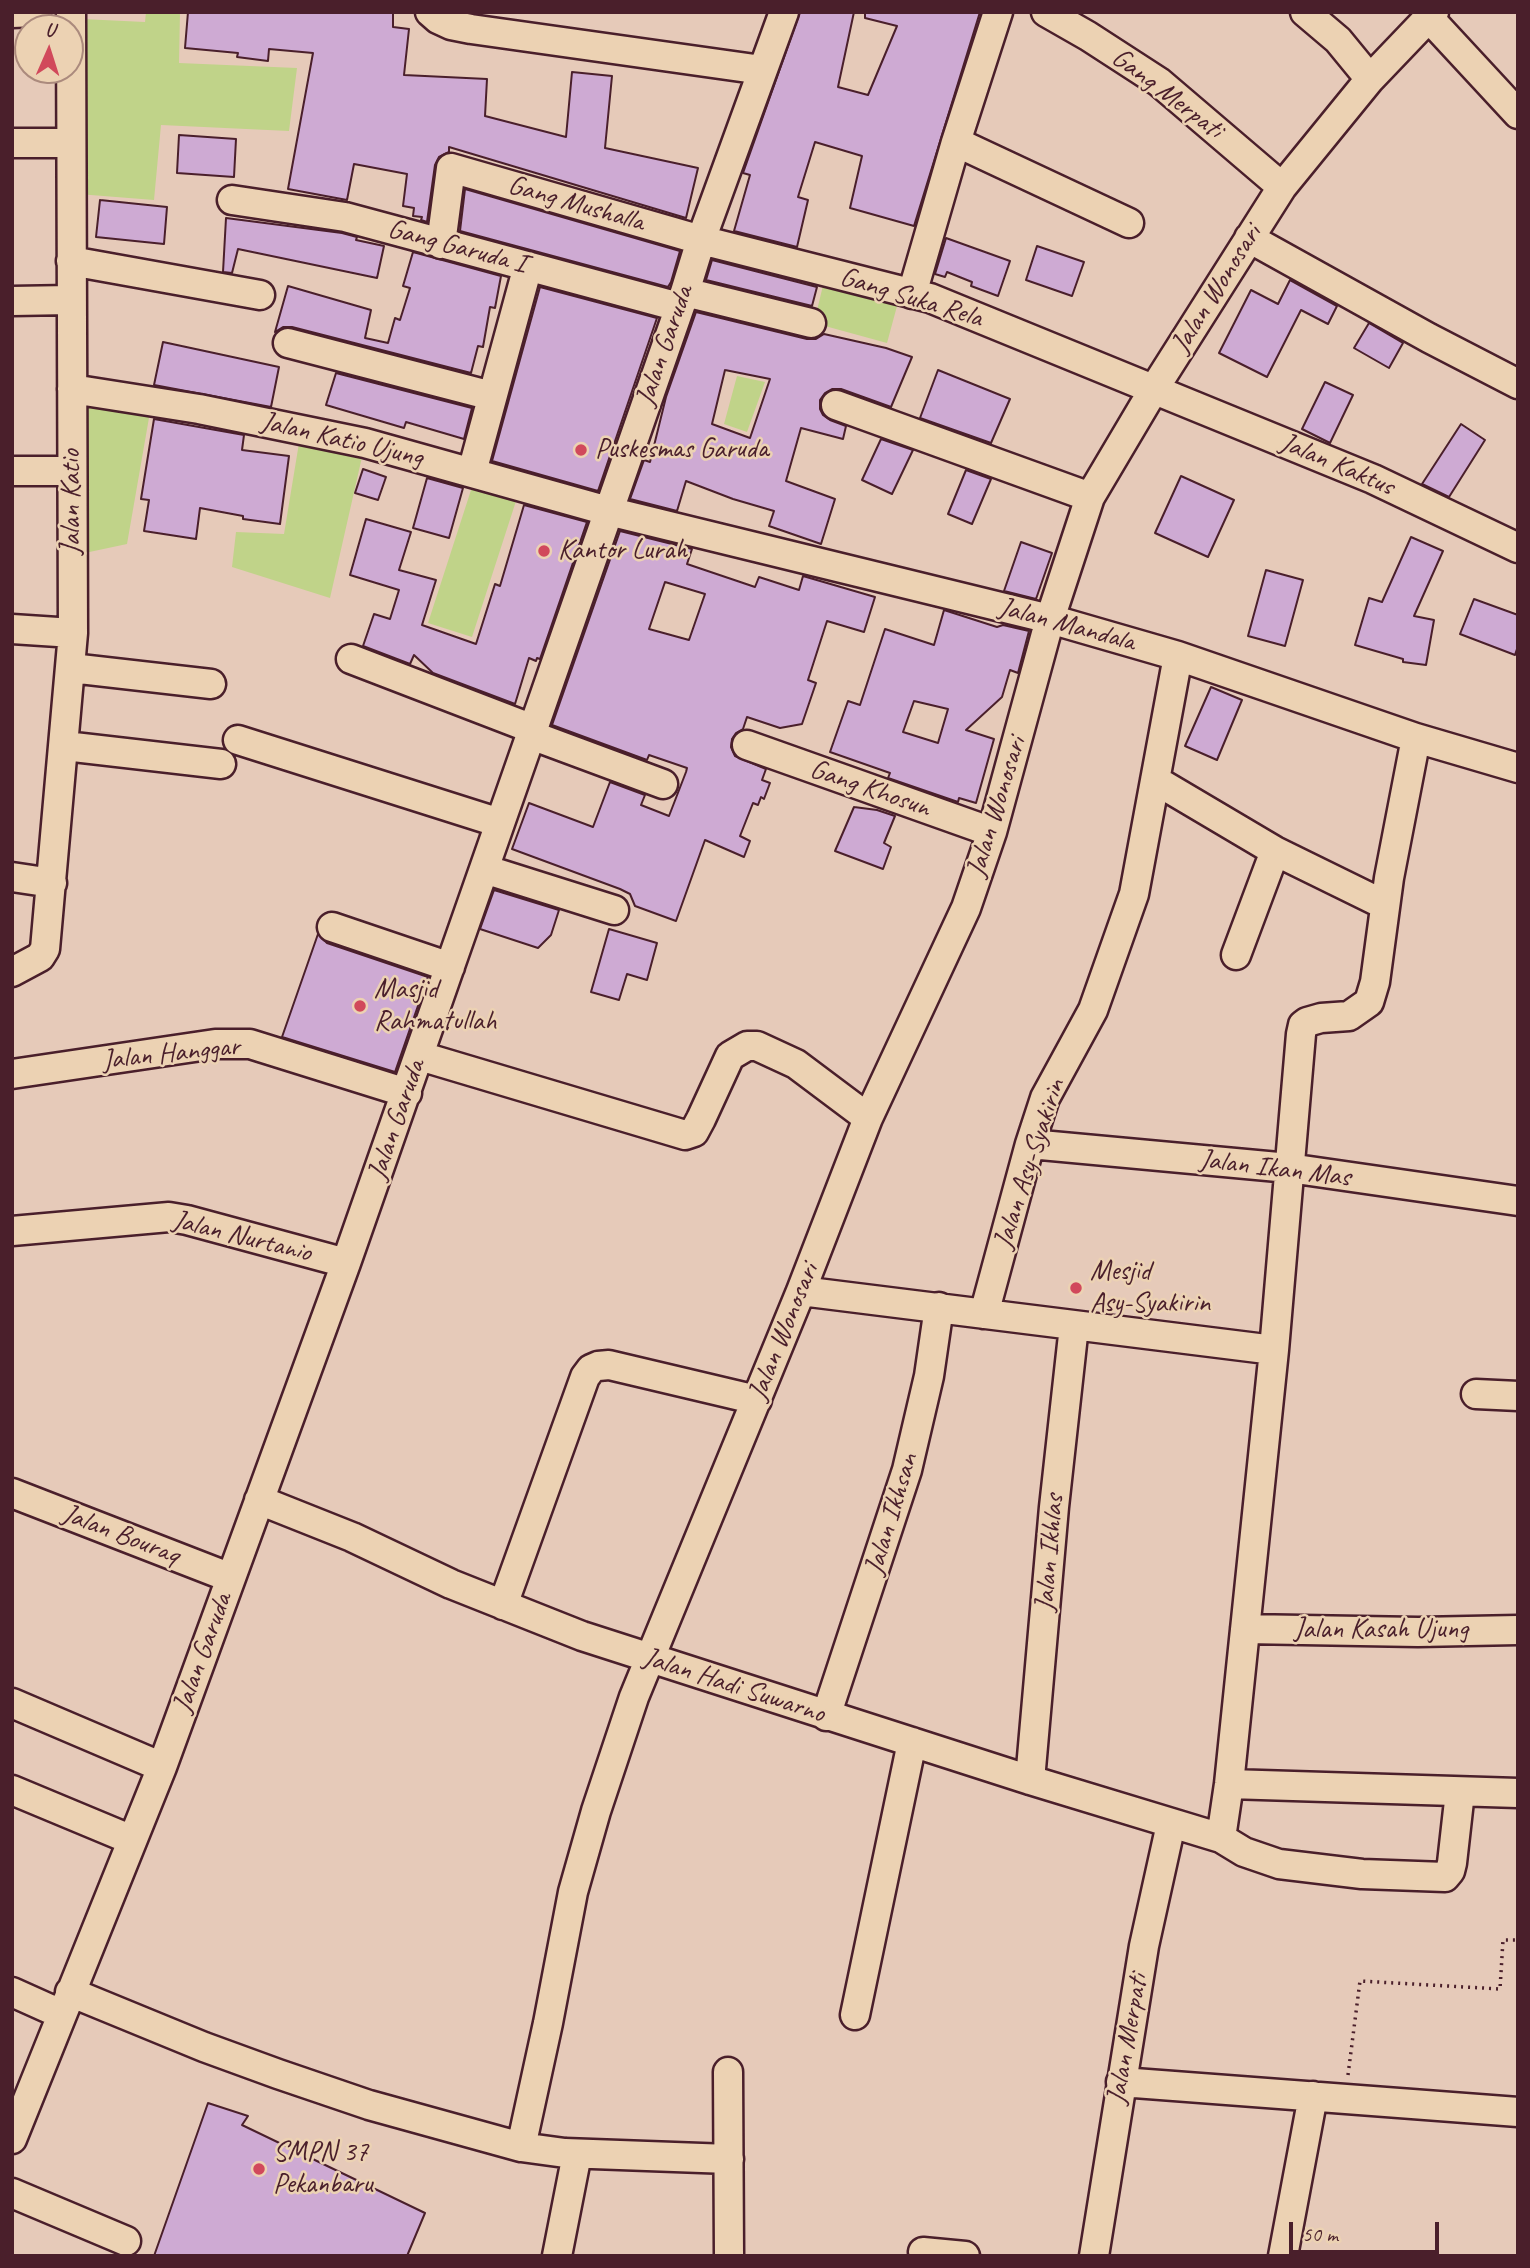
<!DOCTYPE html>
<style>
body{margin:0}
#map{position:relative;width:1530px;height:2268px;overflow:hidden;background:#e6cab9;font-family:Caveat,sans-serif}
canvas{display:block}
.frame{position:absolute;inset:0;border:14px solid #4a1f2b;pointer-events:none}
.north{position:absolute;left:14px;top:14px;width:70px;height:70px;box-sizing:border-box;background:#ecd2b3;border:2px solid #ab8a7d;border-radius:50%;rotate:3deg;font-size:19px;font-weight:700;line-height:28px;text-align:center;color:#4a1f2b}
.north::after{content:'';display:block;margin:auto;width:24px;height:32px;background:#d1495b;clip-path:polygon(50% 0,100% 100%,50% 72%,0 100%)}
.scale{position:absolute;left:1289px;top:2222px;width:150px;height:32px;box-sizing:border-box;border:4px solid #4a1f2b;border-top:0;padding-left:9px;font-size:21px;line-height:24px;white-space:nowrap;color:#4a1f2b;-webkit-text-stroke:5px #ecd2b3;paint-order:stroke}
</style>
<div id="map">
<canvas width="1530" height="2268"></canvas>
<div class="frame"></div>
<div class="north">U</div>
<div class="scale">50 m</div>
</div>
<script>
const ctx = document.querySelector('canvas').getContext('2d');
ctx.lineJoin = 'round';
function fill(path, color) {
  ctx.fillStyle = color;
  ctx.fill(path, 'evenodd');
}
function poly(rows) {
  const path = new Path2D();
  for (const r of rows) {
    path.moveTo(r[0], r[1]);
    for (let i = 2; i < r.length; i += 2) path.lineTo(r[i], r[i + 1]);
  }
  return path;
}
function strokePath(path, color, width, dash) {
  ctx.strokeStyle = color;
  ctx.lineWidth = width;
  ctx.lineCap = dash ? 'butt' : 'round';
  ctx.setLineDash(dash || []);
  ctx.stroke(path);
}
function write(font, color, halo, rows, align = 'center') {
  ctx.font = font + ' Caveat,sans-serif';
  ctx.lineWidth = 5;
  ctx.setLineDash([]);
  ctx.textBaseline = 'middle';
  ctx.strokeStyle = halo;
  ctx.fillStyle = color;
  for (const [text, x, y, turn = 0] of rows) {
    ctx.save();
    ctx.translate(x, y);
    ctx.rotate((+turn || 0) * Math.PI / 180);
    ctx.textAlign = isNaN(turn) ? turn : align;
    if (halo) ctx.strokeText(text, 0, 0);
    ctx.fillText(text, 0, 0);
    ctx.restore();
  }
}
const green = poly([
 [146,12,180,12,179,63,297,68,289,131,161,125,154,200,78,194,82,19,145,22],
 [825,277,900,295,887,343,814,323],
 [737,376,765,382,747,432,724,424],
 [89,402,150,412,127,544,80,554,80,405],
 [299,443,362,457,330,598,232,567,236,532,284,534],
 [472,487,516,501,472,637,428,623]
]);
const building = poly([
 [188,12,393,12,393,27,409,29,404,75,487,79,485,116,566,137,572,72,612,76,605,148,698,168,686,218,449,147,449,152,439,157,435,165,427,222,421,220,422,217,413,216,414,208,403,206,407,174,354,164,347,200,288,189,313,53,269,49,268,61,237,57,238,53,185,48,188,12],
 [800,12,854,12,838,87,868,95,897,26,865,18,865,12,980,12,914,226,850,208,862,156,815,142,798,197,808,200,797,247,734,231,750,175,743,173,800,12],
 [179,135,236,139,234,177,177,173,179,135],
 [465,189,680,251,671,282,668,287,460,231,465,189],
 [100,200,167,207,164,244,96,237,100,200],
 [226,218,342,233,357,237,356,240,384,246,377,278,238,249,232,273,223,272,226,218],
 [946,238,1010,261,998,296,971,286,972,282,947,272,945,277,935,274,946,238],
 [1037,246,1084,262,1072,296,1026,280,1037,246],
 [413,252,501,276,495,308,490,307,483,347,478,346,471,373,292,327,283,327,275,332,288,286,371,310,365,338,388,343,395,318,400,320,410,288,403,286,413,252],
 [712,260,817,287,812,306,706,280,712,260],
 [1290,280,1337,306,1328,324,1301,310,1267,377,1219,353,1251,290,1278,304,1290,280],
 [540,287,657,318,598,491,492,461,540,287],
 [696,312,807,339,816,339,824,334,886,348,912,357,891,407,841,389,832,389,825,393,820,400,820,409,823,415,830,420,846,426,843,439,801,428,786,481,835,499,821,544,769,526,774,511,733,499,686,481,677,511,630,499,644,460,650,462,666,397,696,312],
 [725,370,770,379,750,438,712,424,725,370],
 [1369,323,1403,343,1389,368,1354,348,1369,323],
 [163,342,279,367,271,407,154,385,163,342],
 [938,370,1010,399,991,443,920,418,938,370],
 [336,373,472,408,464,439,406,422,404,428,326,405,336,373],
 [1325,382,1353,395,1330,443,1302,429,1325,382],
 [154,419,244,435,242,450,289,456,280,524,243,519,243,516,200,508,196,539,144,531,149,500,141,499,154,419],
 [1461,424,1485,440,1449,497,1422,484,1461,424],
 [881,439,913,450,892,494,862,480,881,439],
 [363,469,386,477,378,500,355,493,363,469],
 [966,470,991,479,972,524,948,514,966,470],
 [1181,476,1234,500,1208,557,1155,533,1181,476],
 [427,478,463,488,449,538,413,528,427,478],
 [524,505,587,522,540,659,537,658,536,661,529,658,515,704,433,673,414,655,410,664,363,646,374,614,390,619,399,590,350,575,366,519,411,532,399,570,436,580,422,625,476,644,495,584,500,586,524,505],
 [620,531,692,549,687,564,755,587,759,577,799,590,803,576,875,597,864,632,827,621,808,680,816,683,802,724,780,728,747,717,743,729,736,733,732,739,731,747,735,756,766,769,762,780,770,783,764,799,761,797,758,805,753,803,740,836,750,841,744,857,705,840,676,921,635,906,630,894,620,889,512,849,529,803,593,827,610,782,645,795,641,805,669,816,686,772,687,768,649,755,647,760,552,725,620,531],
 [665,582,705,594,689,640,649,629,665,582],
 [1411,537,1443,551,1414,616,1434,620,1426,665,1403,662,1403,659,1355,645,1369,598,1382,602,1411,537],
 [1021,542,1052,553,1036,599,1004,591,1021,542],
 [1266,570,1303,580,1285,646,1248,636,1266,570],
 [1474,599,1518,615,1518,646,1515,655,1460,634,1474,599],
 [944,610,997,627,1003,625,1029,631,1018,673,1010,670,1002,697,966,730,994,739,976,803,959,798,958,802,888,778,890,773,830,752,848,701,860,705,885,629,934,645,944,610],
 [914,701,948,709,938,743,903,732,914,701],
 [1211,687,1242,700,1217,760,1185,746,1211,687],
 [854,807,877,810,895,816,884,843,891,847,883,869,835,851,854,807],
 [494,890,559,910,551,935,538,948,480,929,494,890],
 [609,929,657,943,647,980,627,974,619,1000,591,992,609,929],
 [318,934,327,943,428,977,395,1072,282,1037,318,934],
 [208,2103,248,2116,242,2125,425,2213,407,2256,154,2256,208,2103]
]);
const path = poly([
 [1348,2075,1360,1981,1500,1989,1503,1940,1518,1940]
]);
const minor = poly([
 [430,12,438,19,451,25,471,29,762,70],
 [1046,12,1088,36,1159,82,1282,187],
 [1305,12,1338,40,1370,79],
 [12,13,36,12],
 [1430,19,1518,114],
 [956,142,1129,223],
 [12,143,70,143],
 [232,200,345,217,679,307],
 [1249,238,1429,338,1518,384],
 [441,244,451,168,701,240,930,298,1373,479,1518,548],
 [71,261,260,295],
 [685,292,811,323],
 [912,294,956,142,998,12],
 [12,301,70,300],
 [288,343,492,396],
 [72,389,199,409,365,443,608,511,1050,619,1178,656,1416,738,1518,768],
 [836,405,1090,497],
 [12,471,71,471],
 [472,472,528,266],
 [12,629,73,633],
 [351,659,533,729],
 [71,668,211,684],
 [531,735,663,784],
 [238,740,500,823],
 [747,745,992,832],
 [65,746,221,764],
 [1155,780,1275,851,1385,905],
 [484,869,614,910],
 [12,877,52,883],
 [332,927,450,967],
 [1236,955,1275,851],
 [12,972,40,957,45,949,73,633,71,12],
 [420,1056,685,1135,694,1132,701,1119,730,1056,747,1046,757,1046,796,1064,868,1118],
 [12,1074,215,1044,250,1044,407,1093],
 [1030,1144,1289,1168,1518,1201],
 [12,1231,169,1217,187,1220,346,1263],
 [801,1291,1274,1350],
 [984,1314,1030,1144,1045,1098,1093,1010,1134,894,1178,656],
 [1476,1394,1518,1396],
 [12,1493,231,1578],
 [259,1500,352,1537,451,1584,582,1636,1030,1780,1221,1838,1244,1852,1279,1864,1362,1874,1445,1877,1450,1871,1452,1863,1460,1792],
 [503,1605,585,1377,591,1369,598,1366,609,1365,757,1400],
 [1245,1629,1418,1632,1518,1630],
 [12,1703,162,1767],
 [826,1716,907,1470,929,1376,939,1307],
 [1030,1780,1054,1507,1074,1326],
 [1229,1784,1518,1793],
 [12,1790,132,1840],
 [1221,1838,1229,1784,1274,1350,1301,1034,1303,1025,1307,1022,1321,1018,1349,1016,1369,1002,1375,982,1389,878,1416,738],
 [12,1992,61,2014],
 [70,1992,204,2047,278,2074,369,2105,521,2147,548,2023,573,1892,596,1811,634,1697,801,1291,868,1118,966,908,992,832,1050,619,1090,497,1154,389,1282,187,1370,79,1434,12],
 [855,2015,912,1742],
 [728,2072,729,2256],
 [1121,2082,1518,2112],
 [12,2139,162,1767,346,1263,533,729,685,292,701,240,784,12],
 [521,2147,565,2153,729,2159],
 [12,2193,126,2241],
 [923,2252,965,2256],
 [557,2256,577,2154],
 [1094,2256,1144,1946,1171,1824],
 [1283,2256,1313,2096]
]);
const markers = [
 [581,450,7,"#d1495b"],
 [544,551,7,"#d1495b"],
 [360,1006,7,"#d1495b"],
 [1076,1288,7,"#d1495b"],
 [259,2169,7,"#d1495b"]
];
const streetNames = [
 ["Gang Merpati",1167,94,37],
 ["Gang Mushalla",576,204,16],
 ["Gang Garuda I",457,247,15],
 ["Jalan Wonosari",1217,289,-58],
 ["Gang Suka Rela",911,298,17],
 ["Jalan Garuda",665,346,-71],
 ["Jalan Katio Ujung",342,440,13],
 ["Jalan Kaktus",1337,465,23],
 ["Jalan Katio",72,502,-90],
 ["Jalan Mandala",1067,625,15],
 ["Gang Khosun",870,789,19],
 ["Jalan Wonosari",997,807,-73],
 ["Jalan Hanggar",171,1054,-6],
 ["Jalan Garuda",397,1120,-71],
 ["Jalan Asy-Syakirin",1030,1164,-72],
 ["Jalan Ikan Mas",1275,1169,7],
 ["Jalan Nurtanio",242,1237,14],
 ["Jalan Wonosari",784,1332,-68],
 ["Jalan Ikhsan",892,1514,-73],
 ["Jalan Bouraq",121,1535,21],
 ["Jalan Ikhlas",1050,1553,-85],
 ["Jalan Kasah Ujung",1381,1630],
 ["Jalan Garuda",203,1653,-70],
 ["Jalan Hadi Suwarno",734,1686,18],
 ["Jalan Merpati",1128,2039,-80]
];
const poiNames = [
 ["Puskesmas Garuda",595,450],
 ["Kantor Lurah",558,551],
 ["Masjid",374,990],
 ["Rahmatullah",374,1022],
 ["Mesjid",1090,1272],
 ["Asy-Syakirin",1090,1304],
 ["SMPN 37",273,2153],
 ["Pekanbaru",273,2185]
];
fill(green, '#c0d389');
fill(building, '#ceaad3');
strokePath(building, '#4a1f2b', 2);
strokePath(minor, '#4a1f2b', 33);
strokePath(path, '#4a1f2b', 3.5, [2, 5]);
strokePath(minor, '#ecd2b3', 28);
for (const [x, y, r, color] of markers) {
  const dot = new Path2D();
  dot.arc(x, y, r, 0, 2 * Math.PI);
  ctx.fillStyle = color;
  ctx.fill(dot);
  strokePath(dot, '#ecd2b3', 2.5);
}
write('28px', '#4a1f2b', '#ecd2b3', streetNames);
write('28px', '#4a1f2b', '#ecd2b3', poiNames, 'left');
</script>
